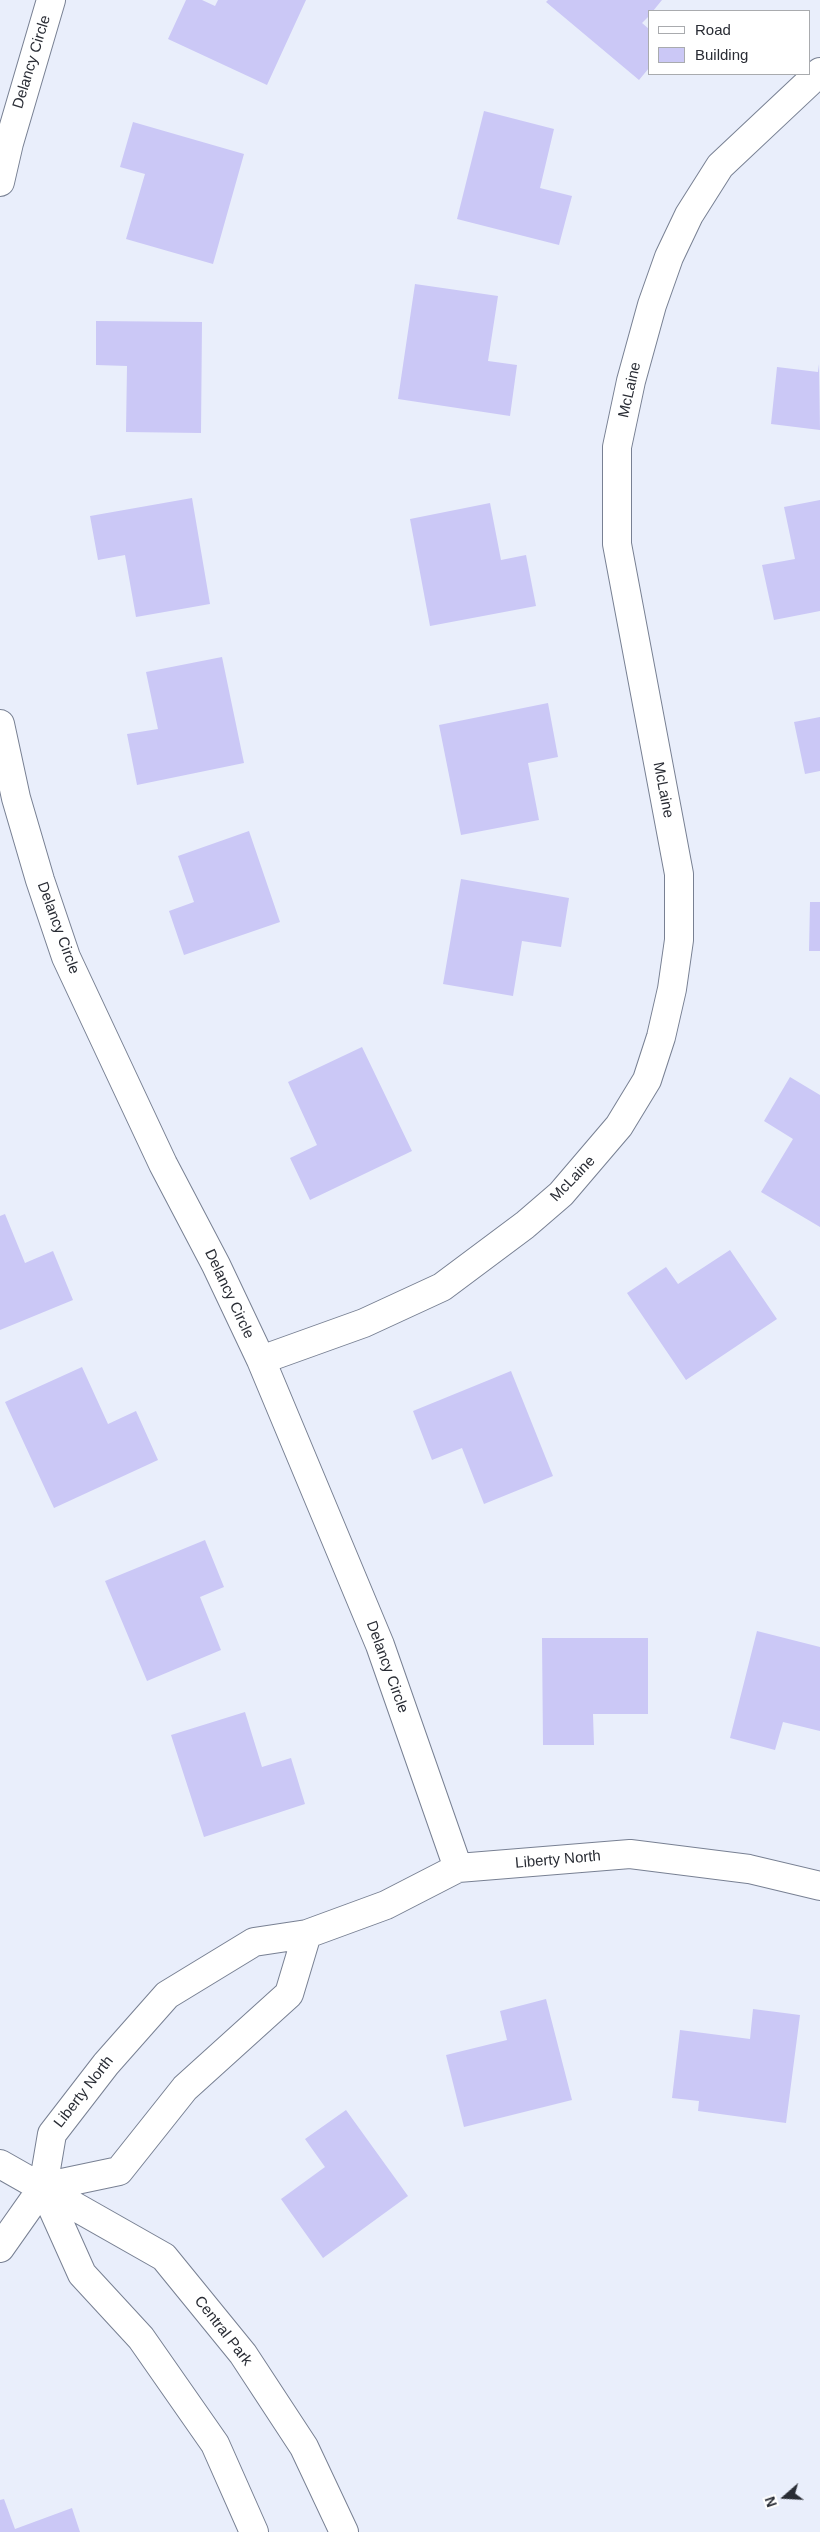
<!DOCTYPE html>
<style>
body{margin:0}
#map{position:relative;width:820px;height:2532px;overflow:hidden;background:#e9eefb;font-family:Helvetica,sans-serif}
canvas{display:block}
.legend{position:absolute;left:648px;top:10px;width:162px;height:65px;box-sizing:border-box;background:#fff;border:1px solid #a9abae;margin:0;padding:6px 9px;list-style:none;font-size:15px;color:#292c34}
.legend li{display:flex;align-items:center;gap:10px;height:25px}
.legend b{width:25px;border:1px solid #a9abae}
.north{position:absolute;left:760px;top:2472px;width:50px;height:50px;-webkit-text-stroke:4px #fff;paint-order:stroke;rotate:251deg;font-size:14px;font-weight:700;line-height:20px;text-align:center;color:#292c34}
.north::after{content:'';display:block;margin:auto;width:18px;height:22px;background:#292c34;clip-path:polygon(50% 0,100% 100%,50% 72%,0 100%)}
</style>
<div id="map">
<canvas width="820" height="2532"></canvas>
<ul class="legend">
<li><b style="height:6px;background:#fff"></b>Road</li>
<li><b style="height:14px;background:#cbc8f6"></b>Building</li>
</ul>
<div class="north">N</div>
</div>
<script>
const ctx = document.querySelector('canvas').getContext('2d');
ctx.lineJoin = 'round';
function fill(path, color) {
  ctx.fillStyle = color;
  ctx.fill(path, 'evenodd');
}
function poly(rows) {
  const path = new Path2D();
  for (const r of rows) {
    path.moveTo(r[0], r[1]);
    for (let i = 2; i < r.length; i += 2) path.lineTo(r[i], r[i + 1]);
  }
  return path;
}
function strokePath(path, color, width, dash) {
  ctx.strokeStyle = color;
  ctx.lineWidth = width;
  ctx.lineCap = dash ? 'butt' : 'round';
  ctx.setLineDash(dash || []);
  ctx.stroke(path);
}
function write(font, color, halo, rows, align = 'center') {
  ctx.font = font + ' Helvetica,sans-serif';
  ctx.lineWidth = 4;
  ctx.setLineDash([]);
  ctx.textBaseline = 'middle';
  ctx.strokeStyle = halo;
  ctx.fillStyle = color;
  for (const [text, x, y, turn = 0] of rows) {
    ctx.save();
    ctx.translate(x, y);
    ctx.rotate((+turn || 0) * Math.PI / 180);
    ctx.textAlign = isNaN(turn) ? turn : align;
    if (halo) ctx.strokeText(text, 0, 0);
    ctx.fillText(text, 0, 0);
    ctx.restore();
  }
}
const building = poly([
 [186,0,202,0,215,6,218,0,306,0,267,85,168,39],
 [548,0,662,0,653,11,649,11,649,16,642,23,649,29,649,68,639,80,546,2],
 [484,111,554,129,540,188,572,196,559,245,457,219],
 [133,122,244,154,213,264,126,239,145,174,120,167],
 [415,284,498,296,488,361,517,365,510,416,398,399],
 [96,321,202,322,201,433,126,432,127,366,96,365],
 [819,364,820,430,771,424,777,367,818,372],
 [192,498,210,604,136,617,125,555,98,560,90,516],
 [820,500,820,611,774,620,762,565,795,559,784,507],
 [490,503,501,560,526,555,536,606,430,626,410,519],
 [222,657,244,763,137,785,127,734,158,729,146,672],
 [548,703,558,757,528,763,539,820,461,835,439,725],
 [820,717,820,771,805,774,794,722],
 [249,831,280,922,184,955,169,911,194,902,178,856],
 [461,879,569,898,561,947,522,941,513,996,443,984],
 [810,902,820,902,820,951,809,951],
 [362,1047,412,1151,310,1200,290,1158,317,1145,288,1082],
 [790,1077,820,1095,820,1227,761,1192,793,1139,764,1121],
 [5,1214,25,1263,53,1251,73,1300,0,1330,0,1216],
 [730,1250,777,1319,686,1380,627,1293,666,1267,678,1284],
 [82,1367,108,1424,136,1411,158,1460,54,1508,5,1402],
 [511,1371,553,1476,484,1504,462,1448,432,1460,413,1411],
 [205,1540,224,1587,200,1597,221,1650,147,1681,105,1581],
 [757,1631,820,1647,820,1731,783,1722,775,1750,730,1738],
 [542,1638,648,1638,648,1714,593,1714,594,1745,543,1745],
 [245,1712,262,1767,291,1758,305,1804,204,1837,171,1735],
 [546,1999,572,2100,464,2127,446,2055,507,2040,500,2011],
 [753,2009,800,2015,786,2123,698,2111,699,2101,672,2098,680,2030,750,2039],
 [346,2110,408,2196,323,2258,281,2199,325,2167,305,2139],
 [4,2499,15,2529,72,2508,80,2532,0,2532,0,2500]
]);
const minor = poly([
 [0,182,9,143,51,0],
 [0,724,16,798,40,880,66,957,163,1164,216,1265,261,1360,380,1645,458,1868],
 [261,1360,364,1323,442,1287,525,1225,561,1194,619,1126,647,1080,661,1037,672,989,679,940,679,874,617,544,617,447,631,381,652,305,669,257,689,215,720,166,820,72],
 [0,2164,164,2257,243,2354,304,2447,344,2532],
 [43,2187,82,2274,141,2338,215,2444,254,2532],
 [43,2187,119,2171,185,2088,289,1994,307,1934],
 [0,2248,43,2187,52,2134,106,2064,167,1995,254,1942,307,1934,386,1905,458,1868,630,1854,749,1869,820,1886]
]);
const streetNames = [
 ["Delancy Circle",32,62,-73],
 ["McLaine",630,390,-77],
 ["McLaine",663,790,79],
 ["Delancy Circle",58,928,70],
 ["McLaine",573,1179,-46],
 ["Delancy Circle",229,1294,65],
 ["Delancy Circle",387,1667,70],
 ["Liberty North",558,1860,-5],
 ["Liberty North",84,2092,-52],
 ["Central Park",223,2331,52]
];
fill(building, '#cbc8f6');
strokePath(minor, '#788093', 30);
strokePath(minor, '#fff', 28);
write('15px', '#292c34', '#fff', streetNames);
</script>
